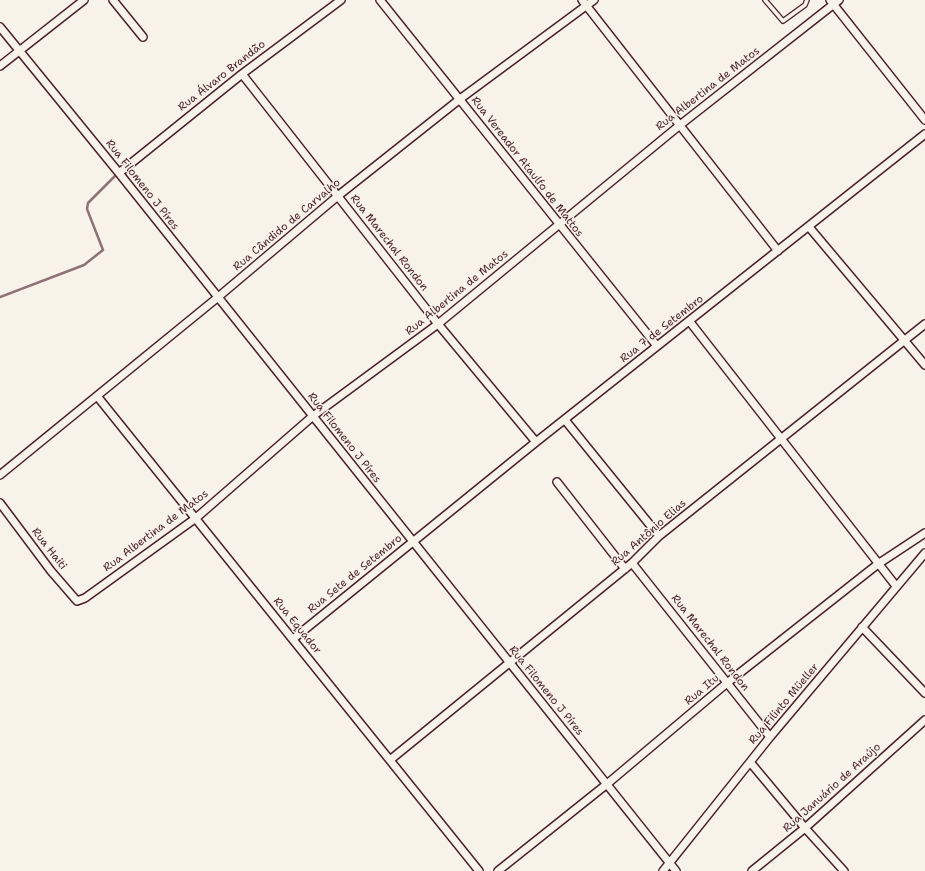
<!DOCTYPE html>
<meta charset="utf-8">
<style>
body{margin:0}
canvas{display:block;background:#f7f3e8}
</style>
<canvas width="925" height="871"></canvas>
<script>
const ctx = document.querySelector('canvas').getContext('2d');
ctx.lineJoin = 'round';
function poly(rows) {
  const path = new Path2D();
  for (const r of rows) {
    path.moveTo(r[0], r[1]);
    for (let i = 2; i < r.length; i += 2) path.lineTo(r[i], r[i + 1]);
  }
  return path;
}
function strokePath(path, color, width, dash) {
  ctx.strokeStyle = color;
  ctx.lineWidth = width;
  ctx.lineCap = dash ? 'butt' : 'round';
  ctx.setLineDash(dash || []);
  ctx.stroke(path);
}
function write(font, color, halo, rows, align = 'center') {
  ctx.font = font + ' "Shantell Sans",sans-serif';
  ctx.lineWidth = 3;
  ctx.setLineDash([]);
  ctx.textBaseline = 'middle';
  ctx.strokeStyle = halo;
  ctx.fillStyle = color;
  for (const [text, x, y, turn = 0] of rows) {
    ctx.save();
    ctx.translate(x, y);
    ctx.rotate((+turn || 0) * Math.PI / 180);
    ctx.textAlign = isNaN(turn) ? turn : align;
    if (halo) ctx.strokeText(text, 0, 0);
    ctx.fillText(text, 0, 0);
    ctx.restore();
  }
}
const stream = poly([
 [0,297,84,265,103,250,87,209,88,203,118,173]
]);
const service = poly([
 [765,0,783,21,805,5,807,0]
]);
const minor = poly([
 [113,0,143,37],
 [380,0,657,346],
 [582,0,778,251],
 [830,0,925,120],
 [0,27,119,173,676,871],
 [0,66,84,0],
 [242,74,438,324,536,442],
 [119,173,242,74,341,0],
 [809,227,925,365],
 [690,322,896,586],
 [97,396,479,871],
 [565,420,659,536],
 [0,475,217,298,339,195,460,99,594,0],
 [557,482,625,569],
 [0,503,51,571,77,601,85,598,196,518,313,416,438,324,680,125,839,0],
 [632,563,770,737],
 [862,627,925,693],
 [293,639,536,442,925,134],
 [390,760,632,563,659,536,925,324],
 [750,762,805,828,844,871],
 [498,871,607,784,727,683,878,564,925,533],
 [663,871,770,737,925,553],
 [752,871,805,828,925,720]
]);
const streetNames = [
 ["Rua Álvaro Brandão",222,76,-38],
 ["Rua Albertina de Matos",708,89,-38],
 ["Rua Vereador Ataulfo de Mattos",527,167,52],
 ["Rua Filomeno J Píres",142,185,52],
 ["Rua Cândido de Carvalho",287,225,-40],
 ["Rua Marechal Rondon",389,243,52],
 ["Rua Albertina de Matos",457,293,-39],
 ["Rua 7 de Setembro",662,329,-38],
 ["Rua Filomeno J Píres",344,438,52],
 ["Rua Albertina de Matos",156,531,-37],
 ["Rua Antônio Elias",649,533,-41],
 ["Rua Haiti",49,549,52],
 ["Rua Sete de Setembro",355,574,-39],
 ["Rua Equador",297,626,51],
 ["Rua Marechal Rondon",710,643,52],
 ["Rua Itu",702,690,-40],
 ["Rua Filomeno J Píres",546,691,51],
 ["Rua Filinto Müeller",784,704,-50],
 ["Rua Januário de Araújo",832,788,-42]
];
strokePath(stream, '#8e7275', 2.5);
strokePath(service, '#4a1f2b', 6);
strokePath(minor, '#4a1f2b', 10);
strokePath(service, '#f7f3e8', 3.5);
strokePath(minor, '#f7f3e8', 7);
write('11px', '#4a1f2b', '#f7f3e8', streetNames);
</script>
